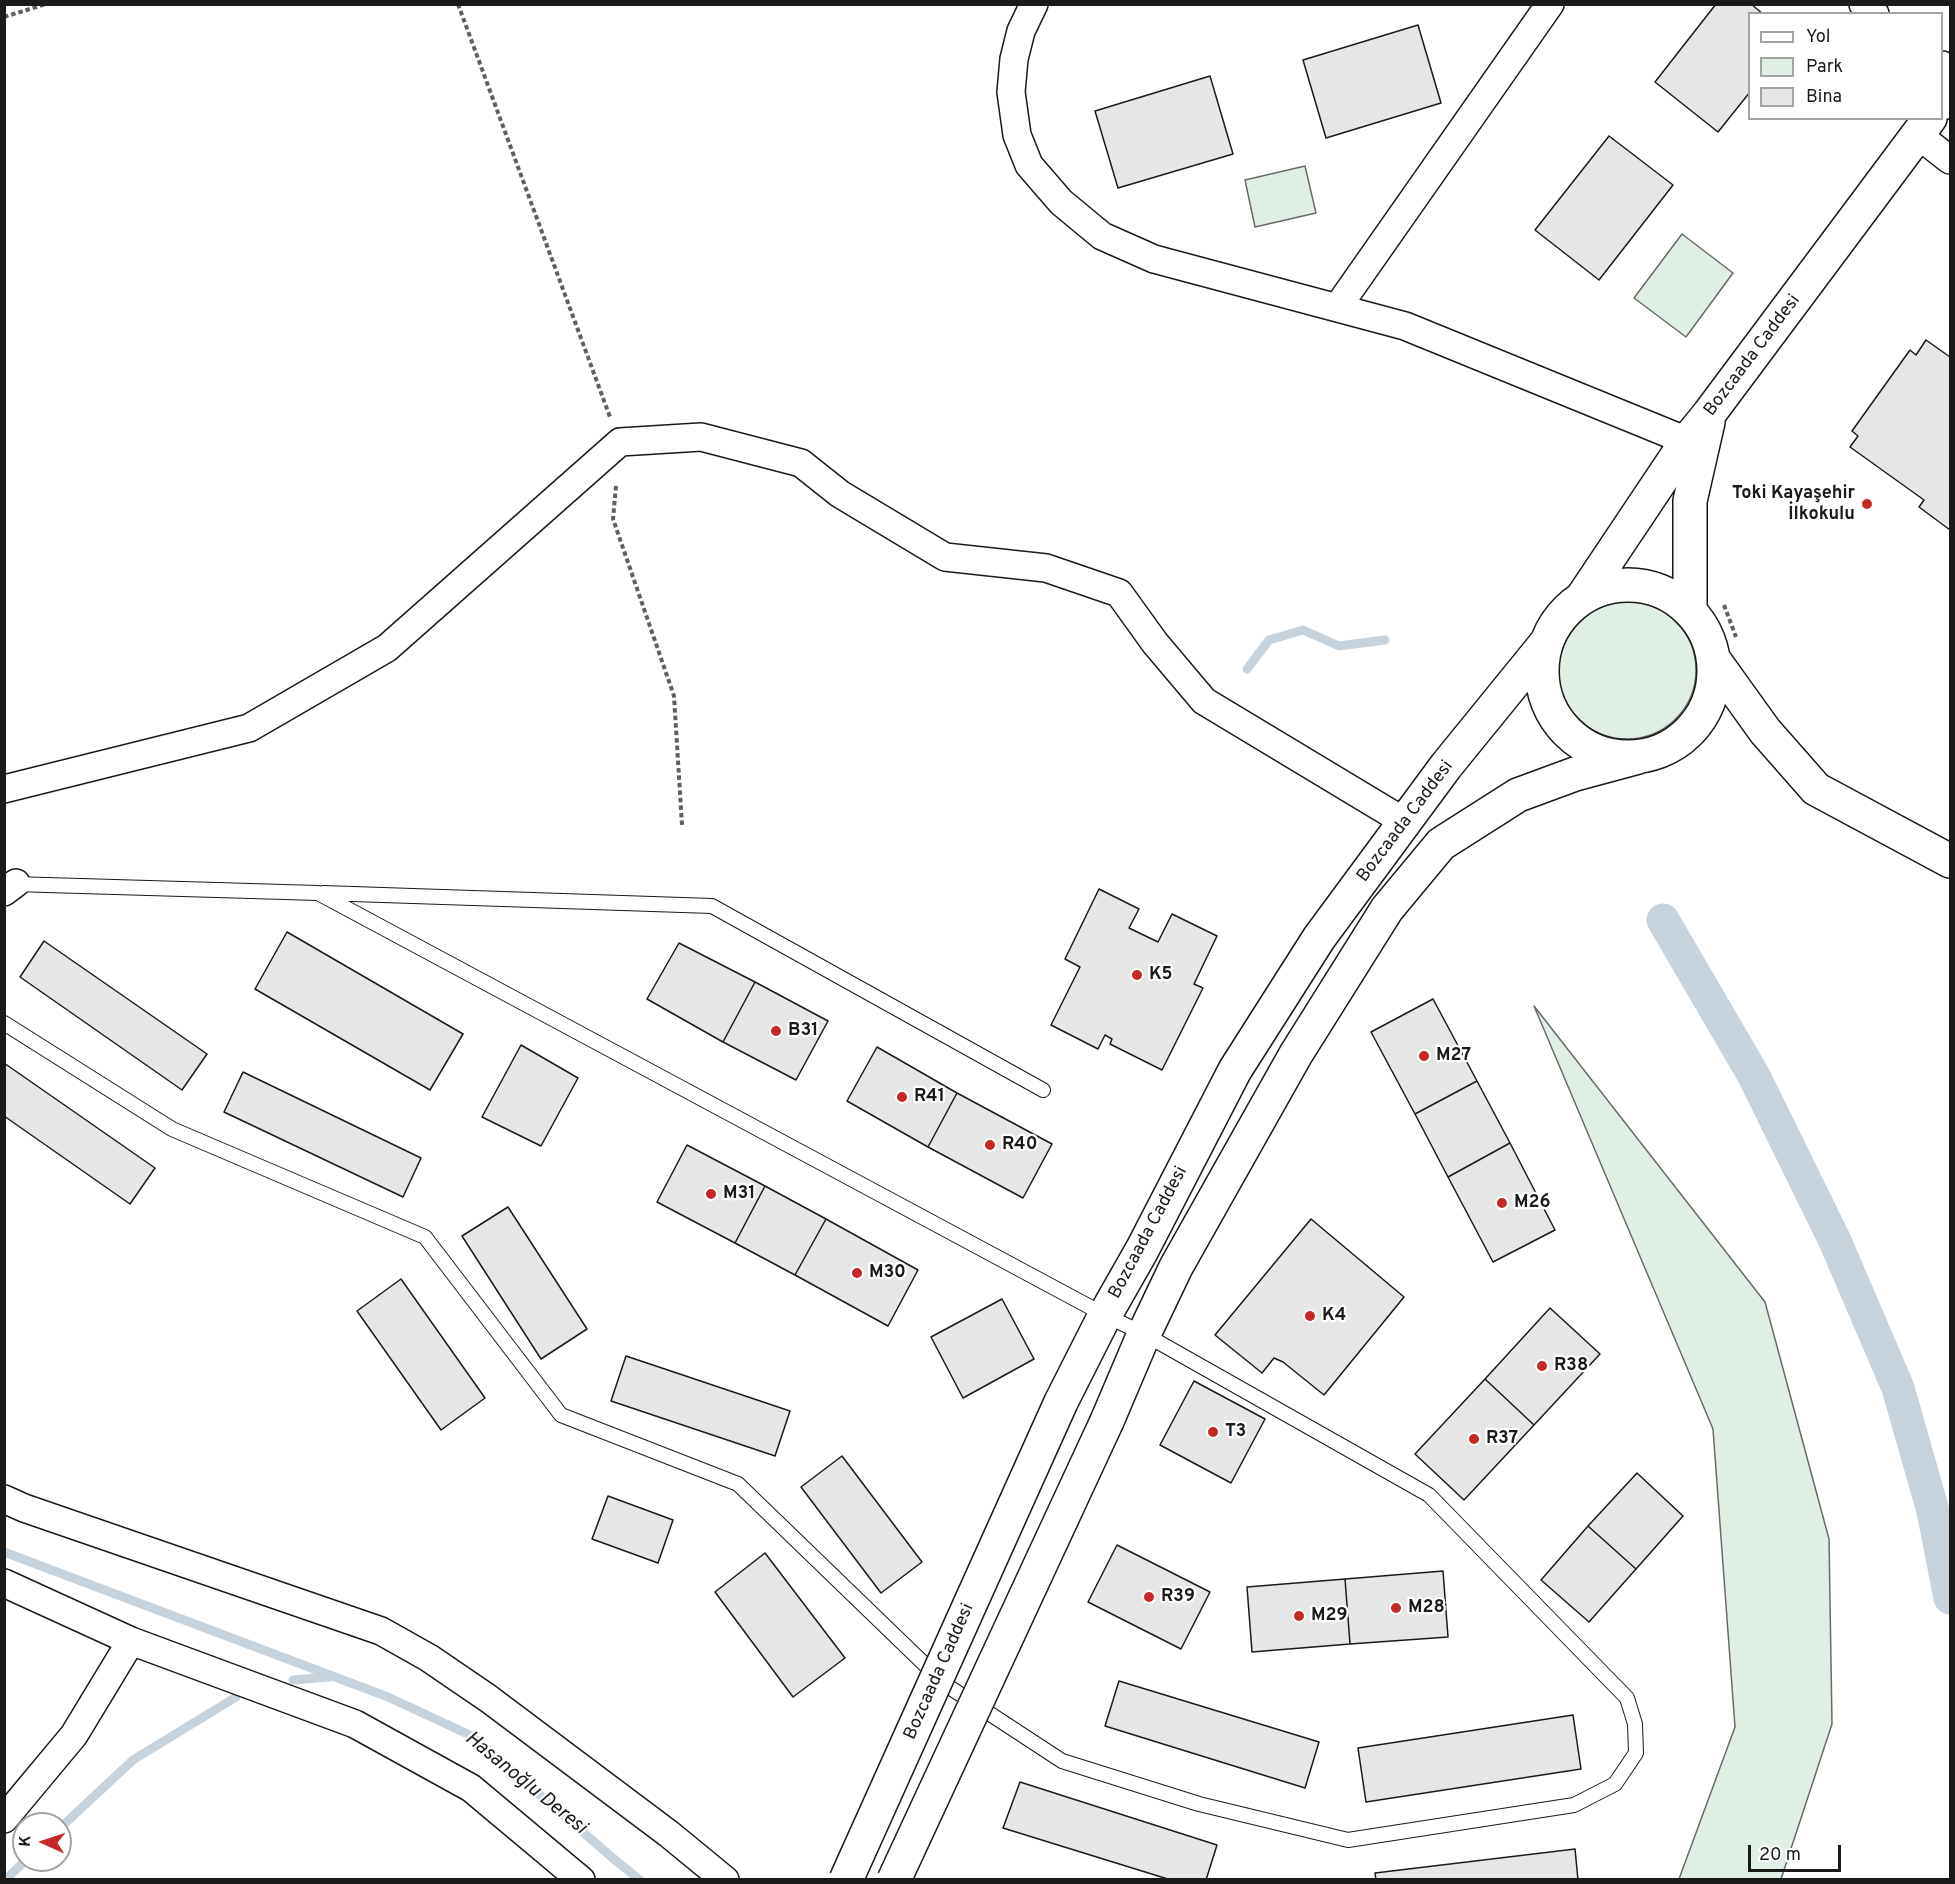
<!DOCTYPE html>
<meta charset="utf-8">
<style>
body{margin:0}
#map{position:relative;width:1955px;height:1884px;overflow:hidden;background:#fff;font-family:Overpass,sans-serif}
canvas{display:block}
.frame{position:absolute;inset:0;border:6px solid #1a1a1a;pointer-events:none}
.legend{position:absolute;left:1748px;top:12px;width:195px;height:108px;box-sizing:border-box;background:#fff;border:2px solid #a3a3a3;margin:0;padding:8px 10px;list-style:none;font-size:18px;color:#1a1a1a}
.legend li{display:flex;align-items:center;gap:12px;height:30px}
.legend b{width:30px;border:2px solid #a3a3a3}
.north{position:absolute;left:12px;top:1812px;width:60px;height:60px;box-sizing:border-box;background:#fff;border:2px solid #a3a3a3;border-radius:50%;rotate:273deg;font-size:16px;font-weight:700;line-height:24px;text-align:center;color:#1a1a1a}
.north::after{content:'';display:block;margin:auto;width:21px;height:27px;background:#c62828;clip-path:polygon(50% 0,100% 100%,50% 72%,0 100%)}
.scale{position:absolute;left:1748px;top:1845px;width:93px;height:27px;box-sizing:border-box;border:3px solid #1a1a1a;border-top:0;padding-left:8px;font-size:18px;line-height:21px;white-space:nowrap;color:#1a1a1a;-webkit-text-stroke:4px #fff;paint-order:stroke}
</style>
<div id="map">
<canvas width="1955" height="1884"></canvas>
<div class="frame"></div>
<ul class="legend">
<li><b style="height:8px;background:#fff"></b>Yol</li>
<li><b style="height:16px;background:#e0efe3"></b>Park</li>
<li><b style="height:16px;background:#e6e6e6"></b>Bina</li>
</ul>
<div class="north">K</div>
<div class="scale">20 m</div>
</div>
<script>
const ctx = document.querySelector('canvas').getContext('2d');
ctx.lineJoin = 'round';
function fill(path, color) {
  ctx.fillStyle = color;
  ctx.fill(path, 'evenodd');
}
function poly(rows) {
  const path = new Path2D();
  for (const r of rows) {
    if (r.length === 3) {
      path.moveTo(r[0] + r[2], r[1]);
      path.arc(r[0], r[1], r[2], 0, 2 * Math.PI);
      continue;
    }
    path.moveTo(r[0], r[1]);
    for (let i = 2; i < r.length; i += 2) path.lineTo(r[i], r[i + 1]);
  }
  return path;
}
function strokePath(path, color, width, dash) {
  ctx.strokeStyle = color;
  ctx.lineWidth = width;
  ctx.lineCap = dash ? 'butt' : 'round';
  ctx.setLineDash(dash || []);
  ctx.stroke(path);
}
function write(font, color, halo, rows, align = 'center') {
  ctx.font = font + ' Overpass,sans-serif';
  ctx.lineWidth = 4.5;
  ctx.setLineDash([]);
  ctx.textBaseline = 'middle';
  ctx.strokeStyle = halo;
  ctx.fillStyle = color;
  for (const [text, x, y, turn = 0] of rows) {
    ctx.save();
    ctx.translate(x, y);
    ctx.rotate((+turn || 0) * Math.PI / 180);
    ctx.textAlign = isNaN(turn) ? turn : align;
    if (halo) ctx.strokeText(text, 0, 0);
    ctx.fillText(text, 0, 0);
    ctx.restore();
  }
}
const green = poly([
 [1305,166,1316,213,1255,227,1245,180,1305,166],
 [1682,234,1733,273,1686,337,1634,298,1682,234],
 [1627,670,69],
 [1534,1006,1765,1302,1829,1539,1832,1724,1781,1879,1679,1879,1735,1727,1713,1429,1534,1006]
]);
const stream = poly([
 [1247,669,1269,640,1303,630,1339,646,1385,640],
 [4,1552,388,1697,472,1736,615,1860,640,1880],
 [293,1680,329,1677],
 [60,1828,133,1760,236,1697],
 [5,1880,26,1860]
]);
const canal = poly([
 [1663,920,1754,1076,1835,1241,1898,1388,1933,1511,1950,1598]
]);
const building = poly([
 [1716,4,1751,4,1763,14,1750,14,1750,92,1718,132,1655,82,1716,4],
 [1418,25,1441,103,1326,138,1303,60,1418,25],
 [1210,76,1233,154,1118,188,1095,111,1210,76],
 [1609,136,1673,185,1599,280,1535,230,1609,136],
 [1926,340,1950,357,1950,530,1919,507,1924,500,1850,447,1858,436,1852,431,1910,350,1916,355,1926,340],
 [1099,889,1139,909,1129,928,1158,942,1172,914,1217,936,1194,984,1203,988,1162,1070,1110,1044,1112,1039,1105,1035,1098,1049,1051,1025,1080,967,1065,959,1099,889],
 [287,932,463,1034,430,1090,255,989,287,932],
 [44,941,207,1054,182,1090,20,977,44,941],
 [679,943,755,982,723,1042,647,999,679,943],
 [755,982,828,1021,796,1080,723,1042,755,982],
 [1433,999,1477,1081,1415,1114,1371,1032,1433,999],
 [521,1045,578,1078,541,1146,482,1117,521,1045],
 [877,1047,957,1093,928,1147,847,1101,877,1047],
 [4,1063,155,1168,130,1204,4,1116,4,1063],
 [243,1072,421,1158,403,1197,224,1112,243,1072],
 [1477,1081,1510,1143,1448,1177,1415,1114,1477,1081],
 [957,1093,1052,1144,1023,1198,928,1147,957,1093],
 [1510,1143,1555,1230,1493,1262,1448,1177,1510,1143],
 [687,1145,765,1186,735,1243,657,1202,687,1145],
 [765,1186,826,1219,795,1275,735,1243,765,1186],
 [508,1207,587,1329,541,1359,462,1236,508,1207],
 [826,1219,918,1270,888,1326,795,1275,826,1219],
 [1311,1219,1404,1297,1324,1395,1283,1362,1274,1358,1262,1373,1215,1335,1311,1219],
 [401,1279,485,1398,441,1430,357,1311,401,1279],
 [1002,1299,1034,1359,963,1398,931,1337,1002,1299],
 [1550,1308,1600,1354,1534,1425,1485,1379,1550,1308],
 [626,1356,790,1411,775,1456,611,1401,626,1356],
 [1485,1379,1534,1425,1464,1500,1415,1454,1485,1379],
 [1194,1381,1265,1419,1231,1483,1160,1445,1194,1381],
 [842,1456,922,1562,881,1593,801,1487,842,1456],
 [1637,1473,1683,1516,1636,1569,1588,1526,1637,1473],
 [608,1496,673,1520,658,1563,592,1539,608,1496],
 [1588,1526,1636,1569,1589,1622,1541,1580,1588,1526],
 [1117,1545,1210,1592,1181,1649,1088,1602,1117,1545],
 [765,1553,845,1658,793,1697,715,1592,765,1553],
 [1443,1571,1448,1637,1350,1644,1345,1579,1443,1571],
 [1345,1579,1350,1644,1252,1652,1247,1587,1345,1579],
 [1119,1681,1319,1742,1305,1788,1105,1726,1119,1681],
 [1573,1715,1581,1769,1366,1802,1358,1748,1573,1715],
 [1020,1782,1217,1845,1206,1880,1171,1880,1003,1828,1020,1782],
 [1575,1849,1578,1880,1376,1880,1375,1873,1575,1849]
]);
const path = poly([
 [458,4,610,417],
 [4,17,46,4],
 [616,486,613,519,674,696,682,825],
 [1724,605,1736,637]
]);
const service = poly([
 [323,893,712,906,1043,1090],
 [4,1023,172,1129,425,1237,561,1415,738,1484,946,1685,1062,1761,1199,1804,1348,1840,1574,1805,1615,1784,1636,1753,1635,1724,1627,1698,1429,1495,1144,1334,1105,1315,318,893,13,884]
]);
const minor = poly([
 [1034,4,1021,31,1014,59,1011,92,1017,135,1029,165,1061,202,1102,236,1154,259,1405,326,1687,441],
 [1863,4,1875,14],
 [1942,65,1950,72],
 [1918,135,1950,160],
 [1337,308,1550,4],
 [4,789,249,728,387,648,620,442,701,437,801,463,840,494,945,557,1046,568,1119,593,1155,643,1204,701,1405,822],
 [4,892,16,883],
 [4,1499,24,1508,381,1631,429,1658,489,1699,669,1834,725,1880],
 [4,1583,131,1641,355,1724,471,1788,581,1880],
 [4,1819,74,1735,131,1641]
]);
const tertiary = poly([
 [1942,103,1950,91],
 [1628,671,86],
 [1582,598,1687,441,1709,414,1930,118],
 [1690,610,1690,501,1708,422],
 [1714,660,1765,731,1816,789,1950,861],
 [1061,1402,1105,1315,1142,1250,1235,1070,1319,938,1446,766,1546,643],
 [1107,1421,1144,1334,1176,1267,1296,1054,1387,909,1441,844,1518,795,1575,774,1638,757]
]);
const tertiaryBridge = poly([
 [846,1880,1061,1402],
 [894,1880,1107,1421]
]);
const markers = [
 [1867,504,6,"#c62828"],
 [1137,975,6,"#c62828"],
 [776,1031,6,"#c62828"],
 [1424,1056,6,"#c62828"],
 [902,1097,6,"#c62828"],
 [990,1145,6,"#c62828"],
 [711,1194,6,"#c62828"],
 [1502,1203,6,"#c62828"],
 [857,1273,6,"#c62828"],
 [1310,1316,6,"#c62828"],
 [1542,1366,6,"#c62828"],
 [1213,1432,6,"#c62828"],
 [1474,1439,6,"#c62828"],
 [1149,1597,6,"#c62828"],
 [1396,1608,6,"#c62828"],
 [1299,1616,6,"#c62828"]
];
const streetNames = [
 ["Bozcaada Caddesi",1753,356,-53],
 ["Bozcaada Caddesi",1406,822,-53],
 ["Bozcaada Caddesi",1149,1233,-62],
 ["Bozcaada Caddesi",940,1672,-66]
];
const poiNames = [
 ["Toki Kayaşehir",1855,494,"right"],
 ["İlkokulu",1855,515,"right"],
 ["K5",1149,975],
 ["B31",788,1031],
 ["M27",1436,1056],
 ["R41",914,1097],
 ["R40",1002,1145],
 ["M31",723,1194],
 ["M26",1514,1203],
 ["M30",869,1273],
 ["K4",1322,1316],
 ["R38",1554,1366],
 ["T3",1225,1432],
 ["R37",1486,1439],
 ["R39",1161,1597],
 ["M28",1408,1608],
 ["M29",1311,1616]
];
const waterNames = [
 ["Hasanoğlu Deresi",525,1784,39]
];
fill(green, '#e0efe3');
strokePath(green, '#6a6a6a', 1.5);
strokePath(stream, '#c6d2dc', 9);
strokePath(canal, '#c6d2dc', 33);
fill(building, '#e6e6e6');
strokePath(building, '#1a1a1a', 1.5);
strokePath(service, '#1a1a1a', 16);
strokePath(minor, '#1a1a1a', 30);
strokePath(tertiary, '#1a1a1a', 36);
strokePath(path, '#5f5f5f', 4, [4.5, 3]);
strokePath(service, '#fff', 14);
strokePath(minor, '#fff', 27);
strokePath(tertiary, '#fff', 33);
strokePath(tertiaryBridge, '#1a1a1a', 36, []);
strokePath(tertiaryBridge, '#fff', 33);
for (const [x, y, r, color] of markers) {
  const dot = new Path2D();
  dot.arc(x, y, r, 0, 2 * Math.PI);
  ctx.fillStyle = color;
  ctx.fill(dot);
  strokePath(dot, '#fff', 2);
}
write('18px', '#1a1a1a', '#fff', streetNames);
write('bold 18px', '#1a1a1a', '#fff', poiNames, 'left');
write('italic 20px', '#1a1a1a', '#fff', waterNames);
</script>
